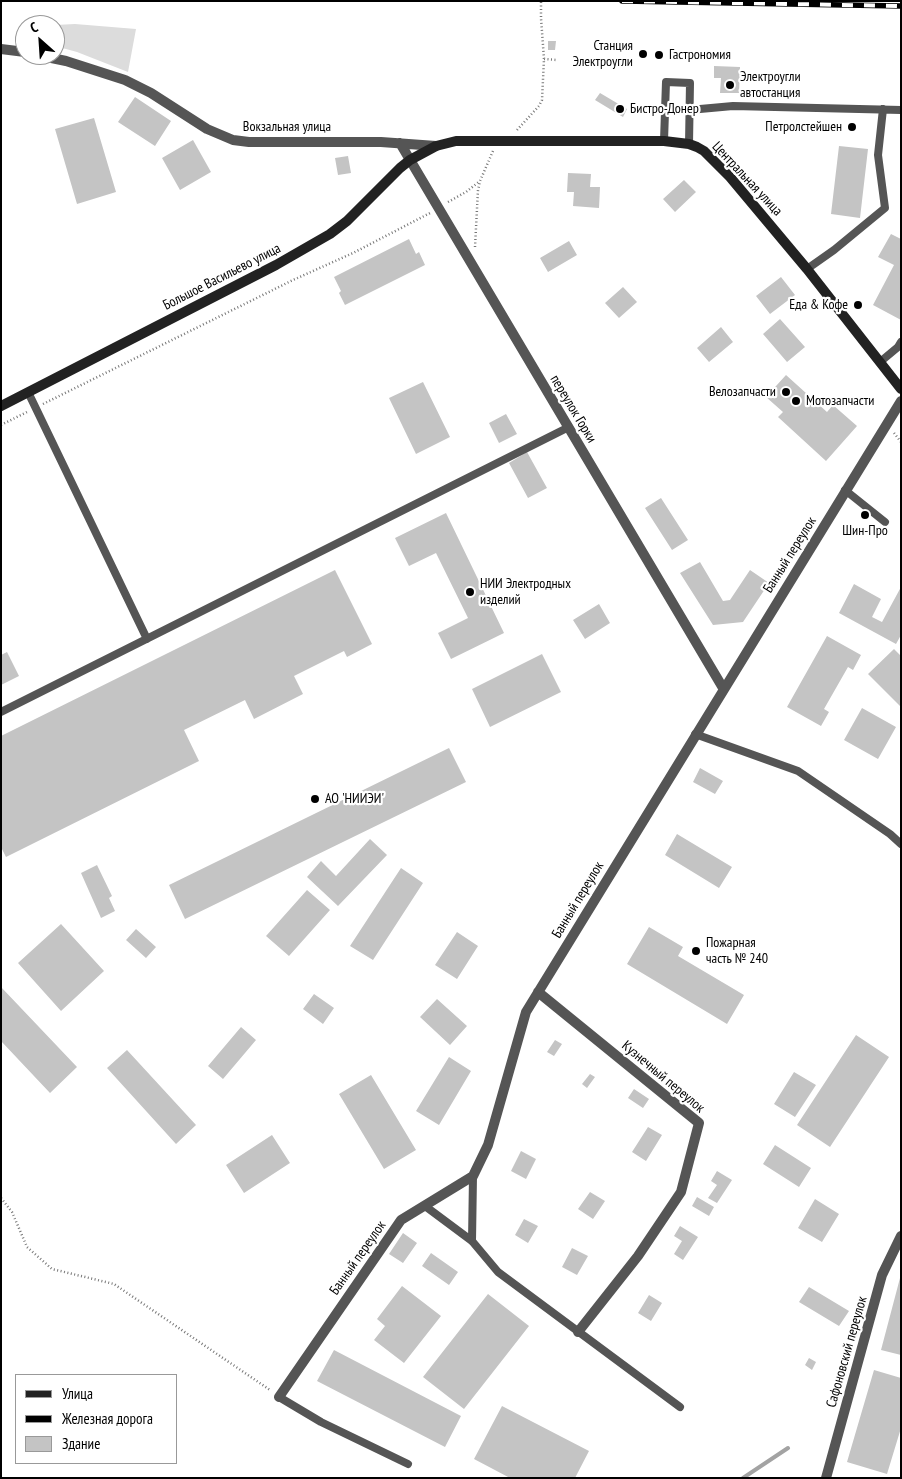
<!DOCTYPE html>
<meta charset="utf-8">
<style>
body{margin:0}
#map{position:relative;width:902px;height:1479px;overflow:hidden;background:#fff;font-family:"PT Sans Narrow",sans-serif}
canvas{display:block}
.frame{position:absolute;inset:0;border:2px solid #000;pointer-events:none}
.legend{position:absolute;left:15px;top:1374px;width:162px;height:90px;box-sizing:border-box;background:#fff;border:1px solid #999;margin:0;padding:6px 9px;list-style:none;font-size:15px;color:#000}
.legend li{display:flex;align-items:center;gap:10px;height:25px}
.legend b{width:25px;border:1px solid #999}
.north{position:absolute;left:15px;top:15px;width:50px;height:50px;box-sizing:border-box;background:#fff;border:1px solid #999;border-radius:50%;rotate:334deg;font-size:14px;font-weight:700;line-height:20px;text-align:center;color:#000}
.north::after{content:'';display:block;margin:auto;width:18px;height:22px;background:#000;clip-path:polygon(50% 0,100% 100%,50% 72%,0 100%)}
</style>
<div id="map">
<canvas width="902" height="1479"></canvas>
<div class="frame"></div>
<ul class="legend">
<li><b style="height:6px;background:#222"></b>Улица</li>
<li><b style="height:6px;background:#000"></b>Железная дорога</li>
<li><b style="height:14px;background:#c4c4c4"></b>Здание</li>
</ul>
<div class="north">С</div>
</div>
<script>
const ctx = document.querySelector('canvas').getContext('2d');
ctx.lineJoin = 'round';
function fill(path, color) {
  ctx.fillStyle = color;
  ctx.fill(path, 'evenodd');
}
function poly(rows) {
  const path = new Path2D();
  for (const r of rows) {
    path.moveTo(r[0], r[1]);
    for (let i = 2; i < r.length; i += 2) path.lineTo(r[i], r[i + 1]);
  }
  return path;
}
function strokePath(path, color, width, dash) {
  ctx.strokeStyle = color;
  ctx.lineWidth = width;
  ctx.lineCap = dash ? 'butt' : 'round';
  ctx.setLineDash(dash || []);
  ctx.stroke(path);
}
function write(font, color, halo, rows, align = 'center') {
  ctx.font = font + ' "PT Sans Narrow",sans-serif';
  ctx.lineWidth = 4.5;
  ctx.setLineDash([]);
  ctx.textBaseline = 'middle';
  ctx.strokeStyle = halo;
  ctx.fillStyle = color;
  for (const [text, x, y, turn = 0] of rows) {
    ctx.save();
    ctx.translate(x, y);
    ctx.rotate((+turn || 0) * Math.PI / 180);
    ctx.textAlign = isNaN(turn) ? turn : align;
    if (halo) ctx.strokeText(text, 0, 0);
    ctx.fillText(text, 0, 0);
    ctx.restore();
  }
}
const green = poly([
 [75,24,136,29,128,72,77,52,55,46,55,25]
]);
const stream = poly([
 [743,1478,788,1448]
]);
const building = poly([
 [548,41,556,41,555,50,548,50],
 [714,66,740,67,739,93,720,93,721,78,714,78],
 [600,93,627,109,623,117,595,100],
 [135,97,171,121,155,146,118,122],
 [94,118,116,192,77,204,55,129],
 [193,140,211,172,180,190,162,158],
 [839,146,868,149,860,218,831,214],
 [348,156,351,173,338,175,335,158],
 [568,173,591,174,590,187,600,187,599,208,573,206,574,192,567,192],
 [684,180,696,192,675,212,663,199],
 [891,234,901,239,901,320,873,305,894,265,878,257],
 [409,239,416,254,419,252,425,265,345,305,339,293,341,291,334,277],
 [569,241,577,255,548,272,540,258],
 [781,277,795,295,770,314,756,296],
 [623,287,637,302,619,318,605,303],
 [780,319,805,347,787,362,763,334],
 [721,327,733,342,709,362,697,348],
 [786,375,827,412,833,405,857,426,826,461,778,417,783,412,766,397],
 [423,382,450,437,416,454,389,398],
 [506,414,517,434,499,443,489,423],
 [527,452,547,488,528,498,509,463],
 [661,498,688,540,672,550,645,508],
 [446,513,504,633,451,659,438,633,468,618,436,553,409,566,395,538],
 [700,562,723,601,730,600,750,570,769,583,743,622,713,625,680,573],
 [335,570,372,644,347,657,344,651,294,676,303,694,254,719,245,700,184,730,199,761,6,857,1,847,1,736],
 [854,584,881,599,872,617,882,622,901,587,901,635,896,644,839,613],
 [599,604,610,623,585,639,573,620],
 [827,636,861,655,853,670,848,667,824,709,829,712,821,726,787,707],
 [894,649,901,656,901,707,868,674],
 [7,652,19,676,1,685,1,655],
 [542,654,561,692,490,727,472,689],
 [862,708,896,727,878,759,844,740],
 [449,748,466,782,185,919,169,885],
 [700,768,723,781,715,794,693,782],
 [677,834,732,867,719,888,665,855],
 [370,839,387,855,338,906,307,877,321,861,336,876],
 [97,865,112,896,109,898,115,911,101,918,81,873],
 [401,868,423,883,373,960,350,946],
 [307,890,330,910,289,956,266,936],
 [61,924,104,971,61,1011,18,963],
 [649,927,683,947,678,956,744,995,727,1024,627,964],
 [136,929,156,947,146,958,126,940],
 [457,932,478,946,457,979,435,965],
 [1,987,77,1067,50,1093,1,1041],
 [314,994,334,1008,323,1024,303,1009],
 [437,999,467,1026,450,1045,420,1017],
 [241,1027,256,1040,223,1079,208,1066],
 [856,1035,889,1057,830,1147,797,1125],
 [555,1040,562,1044,554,1056,547,1052],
 [127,1050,196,1125,176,1144,107,1068],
 [449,1057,471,1071,439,1125,416,1111],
 [794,1072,816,1085,795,1117,774,1104],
 [590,1074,595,1077,587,1088,582,1084],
 [371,1075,416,1150,384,1169,339,1094],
 [634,1089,649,1099,643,1108,628,1098],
 [648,1127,662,1135,646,1161,632,1152],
 [272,1135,290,1163,244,1193,226,1165],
 [775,1145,811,1168,799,1187,763,1164],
 [521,1151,536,1159,526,1179,511,1171],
 [717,1171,732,1180,717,1203,708,1198,717,1185,711,1181],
 [590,1192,605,1201,593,1219,578,1209],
 [697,1197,714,1207,709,1216,692,1206],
 [815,1199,839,1214,822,1242,798,1228],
 [524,1219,538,1226,528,1243,515,1235],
 [680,1226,698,1237,683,1260,674,1254,682,1241,674,1236],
 [403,1233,417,1243,403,1263,389,1254],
 [572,1248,588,1256,577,1275,562,1267],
 [431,1253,458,1272,449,1285,422,1266],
 [900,1278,901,1278,901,1355,881,1350],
 [402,1286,441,1316,404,1363,374,1340,385,1326,377,1319],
 [809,1287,849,1311,839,1326,799,1302],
 [488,1294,529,1326,464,1409,423,1377],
 [649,1295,662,1303,651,1321,638,1313],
 [334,1350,461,1416,445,1447,317,1381],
 [809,1358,816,1362,812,1370,805,1365],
 [874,1370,901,1378,901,1428,887,1474,847,1462],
 [502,1406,589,1451,575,1478,510,1478,474,1459]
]);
const path = poly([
 [544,59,557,60],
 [517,130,539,106,542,100,544,59,541,18,541,1],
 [448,202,466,192,480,181],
 [475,247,478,190,480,181,493,151],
 [43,404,293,280,353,253,430,213],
 [1,425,27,412],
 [894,433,901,442],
 [1,1198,12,1212,27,1247,52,1269,114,1284,270,1390]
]);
const lane = poly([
 [665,110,689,110,733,106,901,110],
 [664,141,666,82,690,83,689,144],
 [807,269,834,250,885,208,878,155,883,109],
 [880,362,898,347,901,342],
 [28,392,147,639],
 [845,490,885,522],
 [1,712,569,427],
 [695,734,798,771,890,834,901,844],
 [425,1206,472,1241,498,1272,680,1407],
 [472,1241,473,1176],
 [279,1397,321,1422,408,1464]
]);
const street = poly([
 [1,49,25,52],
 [37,55,66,61,125,80,151,93,207,129,233,140,249,142,381,142,436,146],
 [400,143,723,688],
 [538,992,699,1123,681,1192,638,1256,578,1332],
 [279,1397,401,1220,473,1176,488,1145,526,1012,901,401],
 [826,1478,882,1275,901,1236]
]);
const secondary = poly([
 [1,406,276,265,330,234,347,221,400,168,410,160,436,146,456,141,664,141,689,144,697,147,704,151,730,177,807,269,901,389]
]);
const rail = poly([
 [622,1,901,6]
]);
const markers = [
 [643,54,5,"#000"],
 [659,55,5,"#000"],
 [730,85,5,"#000"],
 [620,109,5,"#000"],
 [852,127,5,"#000"],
 [858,305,5,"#000"],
 [786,392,5,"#000"],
 [796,401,5,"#000"],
 [865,515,5,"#000"],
 [470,592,5,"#000"],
 [315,799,5,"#000"],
 [696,951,5,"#000"]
];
const poiNames = [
 ["Станция",633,46,"right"],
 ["Электроугли",633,62,"right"],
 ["Гастрономия",669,55],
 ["Электроугли",740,77],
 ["автостанция",740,93],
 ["Бистро-Донер",630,109],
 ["Петролстейшен",842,127,"right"],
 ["Еда & Кофе",848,305,"right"],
 ["Велозапчасти",776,392,"right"],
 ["Мотозапчасти",806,401],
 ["Шин-Про",865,531,"center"],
 ["НИИ Электродных",480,584],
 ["изделий",480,600],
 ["АО 'НИИЭИ'",325,799],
 ["Пожарная",706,943],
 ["часть № 240",706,959]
];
const streetNames = [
 ["Вокзальная улица",287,127],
 ["Центральная улица",747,179,47],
 ["Большое Васильево улица",222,277,-27],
 ["переулок Горки",573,409,59],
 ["Банный переулок",790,555,-58],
 ["Банный переулок",578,900,-59],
 ["Кузнечный переулок",663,1077,40],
 ["Банный переулок",358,1258,-55],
 ["Сафоновский переулок",847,1352,-74]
];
fill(green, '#dcdcdc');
strokePath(stream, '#a3a3a3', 4);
fill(building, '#c4c4c4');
strokePath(path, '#777', 2.5, [1, 2.5]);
strokePath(lane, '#555', 8);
strokePath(street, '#555', 10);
strokePath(secondary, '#222', 10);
strokePath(rail, '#000', 5.5);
strokePath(rail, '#fff', 4, [11]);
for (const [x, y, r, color] of markers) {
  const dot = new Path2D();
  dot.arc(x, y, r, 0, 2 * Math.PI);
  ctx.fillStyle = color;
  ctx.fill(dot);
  strokePath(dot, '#fff', 2);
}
write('14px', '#000', '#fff', poiNames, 'left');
write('14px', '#000', '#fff', streetNames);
</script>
